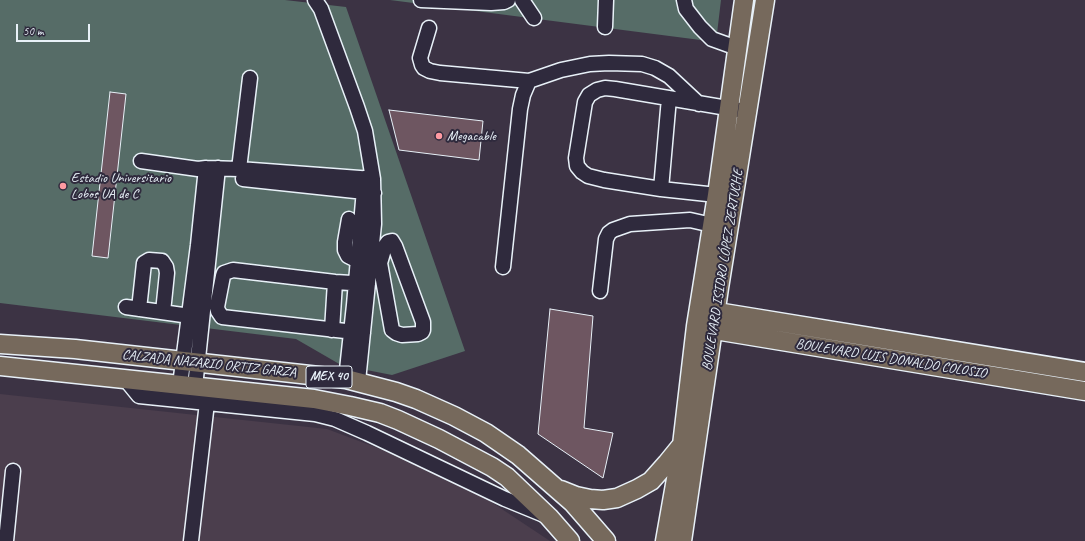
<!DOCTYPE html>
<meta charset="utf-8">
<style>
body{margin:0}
#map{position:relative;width:1085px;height:541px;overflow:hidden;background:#3c3344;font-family:Caveat,sans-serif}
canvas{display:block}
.scale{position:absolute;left:16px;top:24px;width:74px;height:18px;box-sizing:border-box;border:2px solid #e8f1f8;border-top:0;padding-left:5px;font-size:12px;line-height:14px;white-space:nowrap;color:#e8f1f8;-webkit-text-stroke:3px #2f2a3d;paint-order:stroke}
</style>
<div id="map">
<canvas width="1085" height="541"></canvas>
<div class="scale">50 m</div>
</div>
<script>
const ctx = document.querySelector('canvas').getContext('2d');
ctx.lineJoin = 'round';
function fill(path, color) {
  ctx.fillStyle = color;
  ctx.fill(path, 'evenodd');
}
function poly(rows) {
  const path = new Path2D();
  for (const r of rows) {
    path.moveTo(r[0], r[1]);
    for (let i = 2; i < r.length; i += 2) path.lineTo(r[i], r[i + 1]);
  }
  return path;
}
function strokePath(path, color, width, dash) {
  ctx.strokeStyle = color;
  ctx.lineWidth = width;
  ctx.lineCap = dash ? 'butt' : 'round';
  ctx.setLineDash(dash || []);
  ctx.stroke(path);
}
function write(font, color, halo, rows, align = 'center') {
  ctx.font = font + ' Caveat,sans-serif';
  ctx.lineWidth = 4;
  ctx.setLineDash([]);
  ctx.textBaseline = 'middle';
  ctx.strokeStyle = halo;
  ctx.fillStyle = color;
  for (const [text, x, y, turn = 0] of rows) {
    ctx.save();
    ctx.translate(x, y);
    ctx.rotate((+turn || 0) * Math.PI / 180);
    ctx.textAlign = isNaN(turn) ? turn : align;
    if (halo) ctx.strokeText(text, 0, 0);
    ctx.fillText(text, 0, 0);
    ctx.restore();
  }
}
const built = poly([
 [0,394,327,429,452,476,550,541,0,541]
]);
const green = poly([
 [0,0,285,0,346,7,465,351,392,375,341,365,296,339,0,303],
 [390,0,721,0,716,42]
]);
const building = poly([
 [110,92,126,94,108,258,92,256,110,92],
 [389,110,483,121,479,160,399,150,389,110],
 [550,309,593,316,584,428,613,433,603,478,538,434,550,309]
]);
const minor = poly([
 [315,0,321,9,357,107,365,131,373,179,374,224,358,381],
 [421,0,491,3,504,2,508,0],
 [522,0,534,18],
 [684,0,686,9,700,27,712,39,737,48],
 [605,27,606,0],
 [429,28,420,58,422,65,424,68,430,71,440,73,529,81],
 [141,161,198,169,206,168,239,169,373,179],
 [239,169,250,78],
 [243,179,374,193],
 [661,189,669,98],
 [726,196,661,189,604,180,588,176,582,172,577,166,576,158,585,102,589,95,597,90,605,88,615,89,739,110],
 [349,219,345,242,345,250,348,256,358,261,380,263,392,330,396,333,402,335,418,334,422,332,423,330,423,322,395,246,392,241,388,242,385,246,380,263],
 [503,267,520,109,523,95,529,81,561,70,590,64,609,63,642,64,655,68,669,76,699,104],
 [600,291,606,239,609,233,613,230,630,224,690,220,712,225],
 [126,307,197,317],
 [139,309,144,263,149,260,162,261,166,267,167,273,163,312],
 [332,330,335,282],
 [363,333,222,317,218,311,217,307,223,276,224,273,233,270,335,282,368,284],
 [346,379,354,305,365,178],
 [126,380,139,396,315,414,335,419,367,433,505,499,544,515],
 [180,385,198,245,206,168],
 [195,387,218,168],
 [6,541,13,471],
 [191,541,208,394]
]);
const major = poly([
 [705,310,1085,372],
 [703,328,1085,391],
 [0,344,75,349,346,379,396,392,416,399,454,416,486,433,518,455,573,503,606,541],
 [0,366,314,399,350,406,380,413,398,420,439,439,492,467,507,477,549,517,570,541],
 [561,490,576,496,590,499,603,500,617,498,637,489,651,481,667,463,680,447],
 [665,541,682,445,696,326,717,195,744,0],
 [682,541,719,288,765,0]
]);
const markers = [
 [439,136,4,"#ff9aa2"],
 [63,186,4,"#ff9aa2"]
];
const shields = [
 [329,377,46]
];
const shieldNames = [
 ["MEX 40",329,377]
];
const poiNames = [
 ["Megacable",447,136],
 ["Estadio Universitario",71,178],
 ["Lobos UA de C",71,194]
];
const streetNames = [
 ["BOULEVARD ISIDRO LÓPEZ ZERTUCHE",723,270,-81],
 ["BOULEVARD LUIS DONALDO COLOSIO",891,359,9],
 ["CALZADA NAZARIO ORTIZ GARZA",209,364,6]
];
fill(built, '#4b3e4d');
fill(green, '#566c67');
fill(building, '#6e5661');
strokePath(building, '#e8f1f8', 1);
strokePath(minor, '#e8f1f8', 17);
strokePath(major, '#e8f1f8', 21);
strokePath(minor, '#2f2a3d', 14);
strokePath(major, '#76695c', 18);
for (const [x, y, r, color] of markers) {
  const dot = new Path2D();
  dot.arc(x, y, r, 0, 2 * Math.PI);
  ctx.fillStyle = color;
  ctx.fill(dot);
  strokePath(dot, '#2f2a3d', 1.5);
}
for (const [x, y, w] of shields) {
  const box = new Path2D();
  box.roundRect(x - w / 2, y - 11, w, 22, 3);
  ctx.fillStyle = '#2f2a3d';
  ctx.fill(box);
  strokePath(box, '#e8f1f8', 1);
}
write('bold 13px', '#e8f1f8', null, shieldNames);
write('14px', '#e8f1f8', '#2f2a3d', poiNames, 'left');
write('14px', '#e8f1f8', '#2f2a3d', streetNames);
</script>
